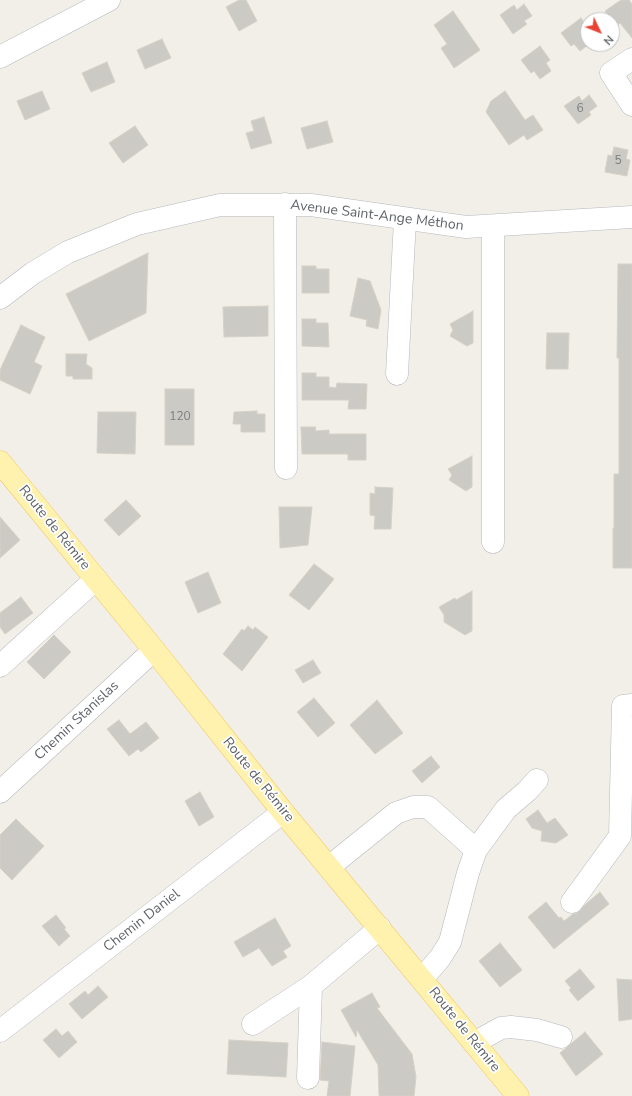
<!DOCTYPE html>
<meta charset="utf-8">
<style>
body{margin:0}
#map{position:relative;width:632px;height:1096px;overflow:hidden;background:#f1efe8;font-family:"Nunito Sans",sans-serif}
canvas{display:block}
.north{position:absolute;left:580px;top:12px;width:40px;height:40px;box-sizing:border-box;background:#fff;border:1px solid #bfc1c3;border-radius:50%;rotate:133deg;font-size:11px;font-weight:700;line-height:16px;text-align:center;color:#5f6368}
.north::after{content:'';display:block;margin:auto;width:14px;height:18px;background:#ea4335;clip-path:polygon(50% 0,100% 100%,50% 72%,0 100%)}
</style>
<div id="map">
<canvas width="632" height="1096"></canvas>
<div class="north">N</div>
</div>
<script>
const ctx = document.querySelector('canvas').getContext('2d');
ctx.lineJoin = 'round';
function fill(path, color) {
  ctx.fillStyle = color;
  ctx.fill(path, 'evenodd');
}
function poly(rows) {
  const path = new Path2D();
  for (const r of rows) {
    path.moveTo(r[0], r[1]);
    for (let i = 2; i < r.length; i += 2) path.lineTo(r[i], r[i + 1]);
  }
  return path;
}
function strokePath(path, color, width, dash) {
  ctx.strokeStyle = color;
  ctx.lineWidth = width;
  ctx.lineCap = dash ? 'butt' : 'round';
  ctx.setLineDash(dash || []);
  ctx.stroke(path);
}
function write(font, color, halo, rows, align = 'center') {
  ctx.font = font + ' "Nunito Sans",sans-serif';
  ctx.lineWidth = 3.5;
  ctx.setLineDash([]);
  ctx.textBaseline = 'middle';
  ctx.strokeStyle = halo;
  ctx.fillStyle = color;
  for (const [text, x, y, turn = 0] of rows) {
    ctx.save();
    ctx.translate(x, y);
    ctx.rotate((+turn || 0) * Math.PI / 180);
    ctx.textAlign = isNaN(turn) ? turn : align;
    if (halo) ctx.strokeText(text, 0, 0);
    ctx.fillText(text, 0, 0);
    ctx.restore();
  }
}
const building = poly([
 [239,0,246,0,257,21,239,31,226,7,239,0],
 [621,0,629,0,632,4,632,38,620,23,616,26,605,11,621,0],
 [524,4,532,16,524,21,527,24,513,34,500,15,514,5,517,10,524,4],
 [453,11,480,50,454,68,441,48,447,44,434,25,453,11],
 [581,18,588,28,588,45,580,51,574,44,571,46,561,33,581,18],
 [162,39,171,58,145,69,137,50,162,39],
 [540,46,550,60,546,63,551,71,540,79,534,71,531,73,521,60,540,46],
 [107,62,115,82,91,92,82,73,107,62],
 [42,91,50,109,25,120,17,101,42,91],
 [505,91,525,120,533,115,543,130,527,140,524,135,509,145,486,112,491,101,505,91],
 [589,95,597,106,589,112,591,115,578,124,564,106,579,96,582,101,589,95],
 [264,117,272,143,251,149,246,133,254,131,251,121,264,117],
 [327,121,333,142,307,149,301,128,327,121],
 [135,126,148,145,123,163,109,143,135,126],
 [614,147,628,150,626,159,630,160,627,176,605,172,608,155,612,156,614,147],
 [148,253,146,313,89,341,66,294,148,253],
 [618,264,632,264,632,568,613,568,613,528,614,528,614,474,619,474,619,358,617,358,618,264],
 [302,266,316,266,316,269,329,269,329,293,302,293,302,266],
 [358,278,370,281,381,310,378,329,366,326,367,320,350,316,358,278],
 [268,306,268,336,224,337,223,307,268,306],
 [473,311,473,343,467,346,450,336,453,330,450,324,473,311],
 [302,319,316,319,316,323,328,323,329,347,302,346,302,319],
 [21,325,45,337,34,362,42,366,30,394,0,380,0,370,21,325],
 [547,333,569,333,568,369,546,369,547,333],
 [66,354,87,354,86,364,92,368,92,379,73,379,73,376,66,376,66,354],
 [302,373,316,373,316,377,329,377,329,387,336,388,337,383,367,384,366,409,348,409,349,400,302,400,302,373],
 [165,389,194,389,194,445,165,445,165,389],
 [257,411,257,414,265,414,265,432,241,432,241,424,233,424,234,412,257,411],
 [98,412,136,412,135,454,97,453,98,412],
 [301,427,316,427,315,431,329,430,329,434,366,434,366,460,348,460,348,454,302,454,301,427],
 [472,456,472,487,466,491,449,480,452,475,448,469,472,456],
 [375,487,393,488,391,529,374,529,375,516,370,515,370,493,375,494,375,487],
 [126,500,141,516,119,536,104,520,126,500],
 [279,507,312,507,308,545,280,548,279,507],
 [0,517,20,540,0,558,0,517],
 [314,564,334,579,309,610,289,595,314,564],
 [208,572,221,603,198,613,185,582,208,572],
 [472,591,472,631,465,635,444,622,444,615,439,607,455,598,456,600,472,591],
 [21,597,33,613,5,634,0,627,0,613,21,597],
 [248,626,253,630,255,627,268,637,242,671,223,654,242,629,244,631,248,626],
 [54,635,71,652,44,679,27,662,54,635],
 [313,660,321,673,303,683,295,670,313,660],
 [314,698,335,723,318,737,297,712,314,698],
 [377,700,403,733,375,754,350,725,377,700],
 [119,720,130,734,146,722,159,738,141,752,138,749,129,756,107,729,119,720],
 [431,756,440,767,422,783,412,771,431,756],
 [200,792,214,817,199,826,185,801,200,792],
 [538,810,547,823,555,818,568,835,556,843,541,841,542,831,532,828,526,819,538,810],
 [16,819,44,846,12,880,0,868,0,835,16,819],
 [600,892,609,904,554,949,528,917,546,902,559,918,561,917,564,921,573,914,577,913,587,903,600,892],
 [56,915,66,928,64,929,70,936,59,946,42,926,56,915],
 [275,918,291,946,283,951,287,957,272,966,259,948,243,957,234,942,275,918],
 [500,943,522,970,500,987,479,961,500,943],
 [580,969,595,987,578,1001,569,990,571,988,565,981,580,969],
 [617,979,632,980,632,1019,619,1021,617,979],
 [98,986,108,997,82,1019,69,1004,85,991,88,995,98,986],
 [372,993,380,1007,377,1008,412,1054,416,1077,414,1096,379,1096,378,1065,357,1030,356,1037,341,1010,372,993],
 [56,1029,62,1036,68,1031,77,1042,59,1058,43,1040,56,1029],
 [585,1032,603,1054,576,1076,560,1053,585,1032],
 [229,1040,288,1043,286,1077,227,1074,229,1040],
 [322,1042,355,1046,350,1096,327,1096,329,1081,320,1080,322,1042]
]);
const minor = poly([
 [0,57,109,0],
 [632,59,611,73,632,105],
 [285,204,286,468],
 [0,298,33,273,68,252,137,224,220,205,311,205,466,227,632,217],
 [397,374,405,219],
 [493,542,493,226],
 [0,666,96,579],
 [0,792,154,650],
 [329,867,396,813,413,807,428,807,476,850],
 [572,902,620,836,623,706,632,705],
 [422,979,440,958,450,942,468,873,476,850,506,809,527,791,537,780],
 [253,1024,311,986],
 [0,1031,283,812],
 [474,1043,501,1028,511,1027,537,1030,561,1037],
 [308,1078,311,986,380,928]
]);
const major = poly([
 [0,462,154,650,283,812,518,1096]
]);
const numberNames = [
 ["6",580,109],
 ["5",618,161],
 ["120",180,417]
];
const streetNames = [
 ["Avenue Saint-Ange Méthon",377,216,7],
 ["Route de Rémire",54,528,51],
 ["Chemin Stanislas",77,721,-43],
 ["Route de Rémire",258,780,51],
 ["Chemin Daniel",142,921,-38],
 ["Route de Rémire",464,1030,51]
];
fill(building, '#cccac5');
strokePath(building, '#d6d1c6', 1);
strokePath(minor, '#b5b8bc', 23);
strokePath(major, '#f2c960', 23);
strokePath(minor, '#fff', 22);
strokePath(major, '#fff2af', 22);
write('12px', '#7a7d7f', null, numberNames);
write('14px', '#5f6368', '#fff', streetNames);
</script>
